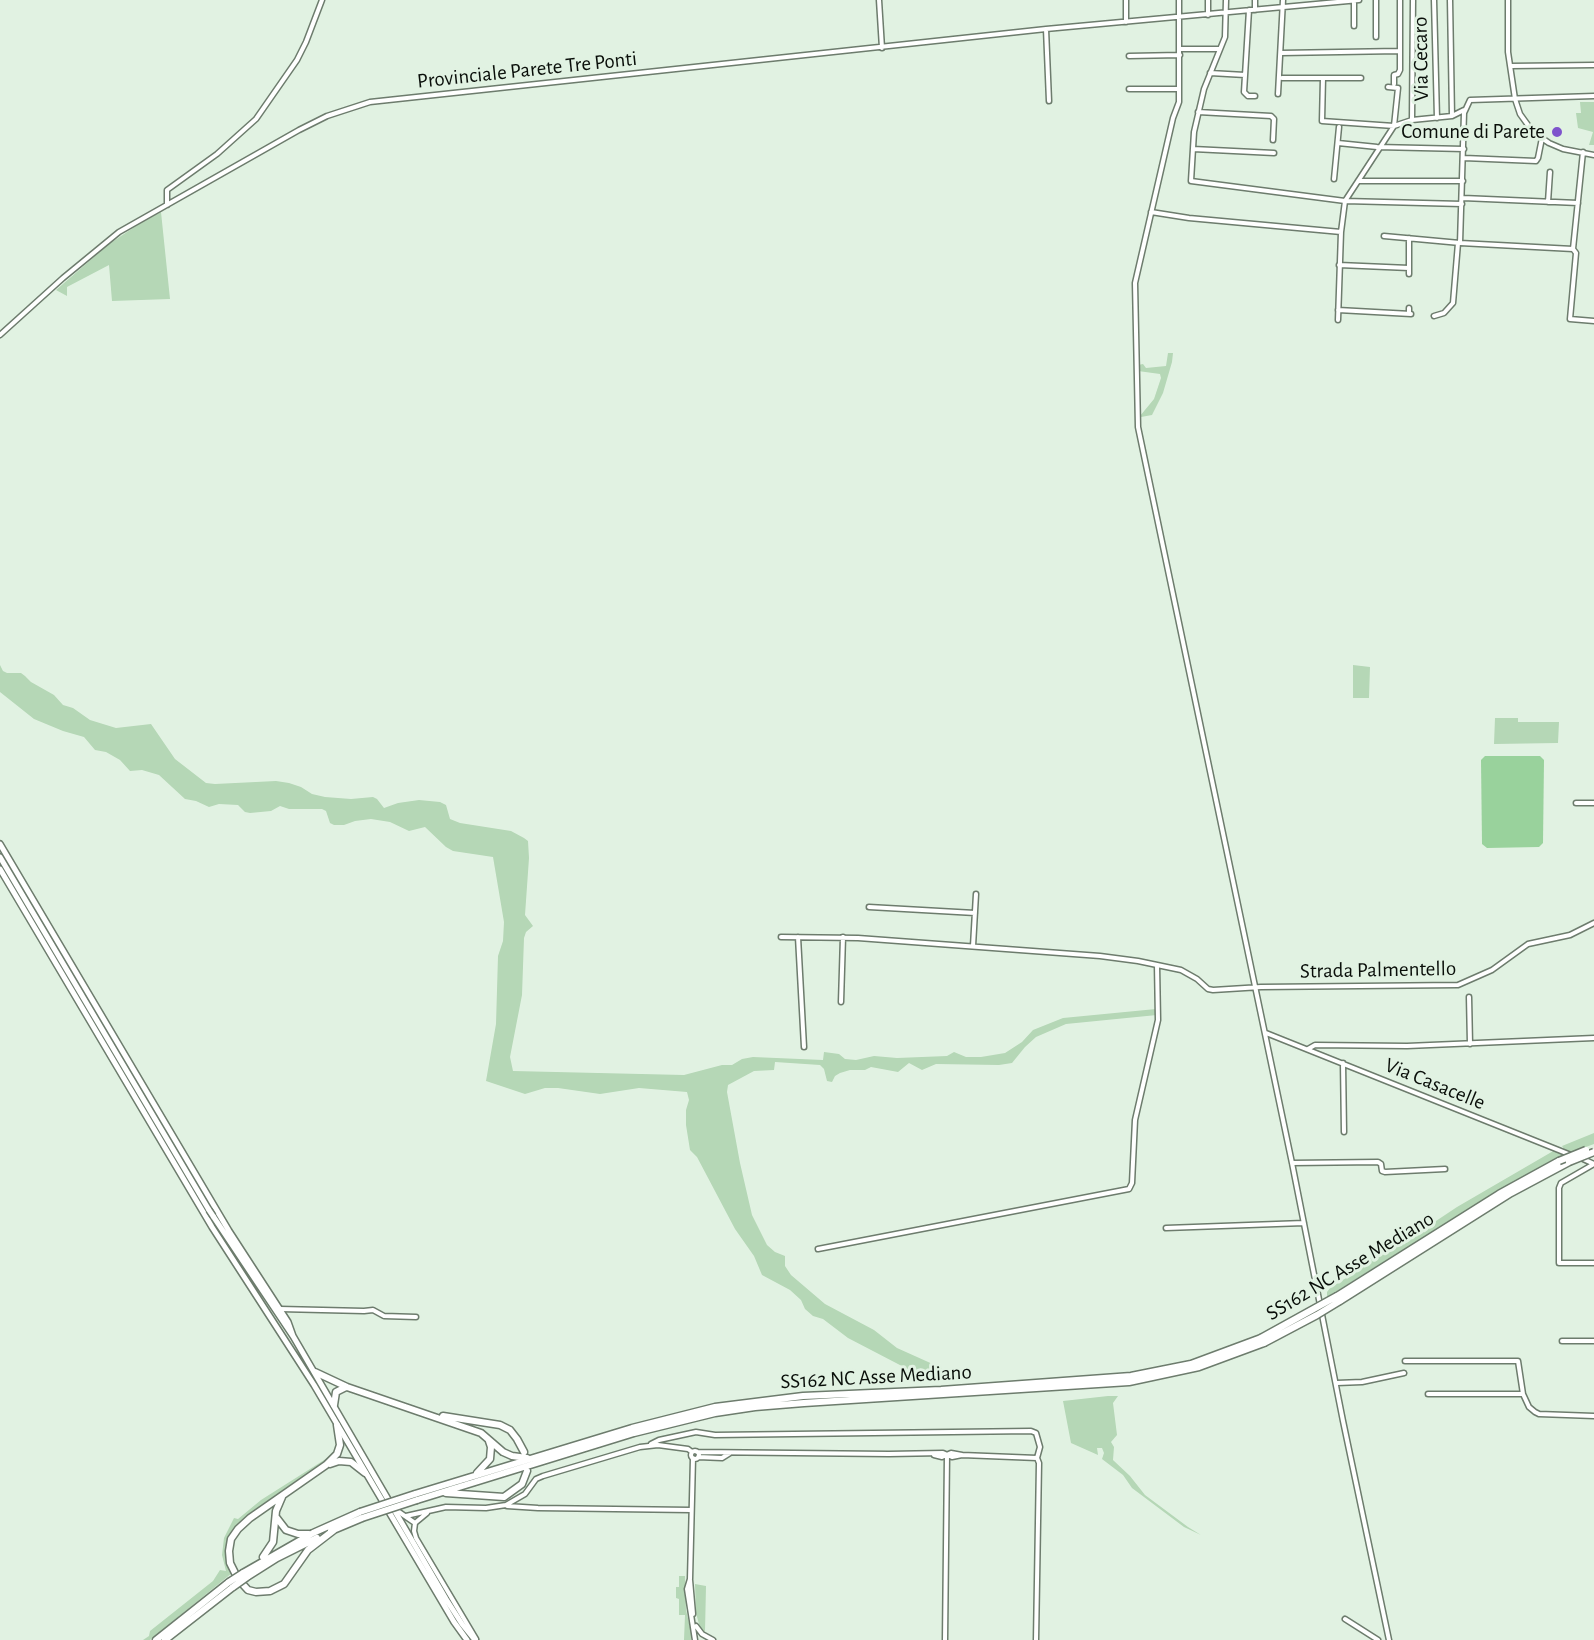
<!DOCTYPE html>
<style>
body{margin:0}
canvas{display:block;background:#e1f2e2}
</style>
<canvas width="1594" height="1640"></canvas>
<script>
const ctx = document.querySelector('canvas').getContext('2d');
ctx.lineJoin = 'round';
function fill(path, color) {
  ctx.fillStyle = color;
  ctx.fill(path, 'evenodd');
}
function poly(rows) {
  const path = new Path2D();
  for (const r of rows) {
    if (r.length === 3) {
      path.moveTo(r[0] + r[2], r[1]);
      path.arc(r[0], r[1], r[2], 0, 2 * Math.PI);
      continue;
    }
    path.moveTo(r[0], r[1]);
    for (let i = 2; i < r.length; i += 2) path.lineTo(r[i], r[i + 1]);
  }
  return path;
}
function strokePath(path, color, width, dash) {
  ctx.strokeStyle = color;
  ctx.lineWidth = width;
  ctx.lineCap = dash ? 'butt' : 'round';
  ctx.setLineDash(dash || []);
  ctx.stroke(path);
}
function write(font, color, halo, rows, align = 'center') {
  ctx.font = font + ' "Alegreya Sans",sans-serif';
  ctx.lineWidth = 6;
  ctx.setLineDash([]);
  ctx.textBaseline = 'middle';
  ctx.strokeStyle = halo;
  ctx.fillStyle = color;
  for (const [text, x, y, turn = 0] of rows) {
    ctx.save();
    ctx.translate(x, y);
    ctx.rotate((+turn || 0) * Math.PI / 180);
    ctx.textAlign = isNaN(turn) ? turn : align;
    if (halo) ctx.strokeText(text, 0, 0);
    ctx.fillText(text, 0, 0);
    ctx.restore();
  }
}
const green = poly([
 [1580,102,1594,102,1594,145,1589,145,1593,132,1578,128,1576,113,1581,113],
 [161,212,170,299,112,301,109,265,67,287,67,296,56,290,109,244,139,224],
 [1168,353,1173,353,1172,362,1163,393,1152,415,1141,417,1140,416,1154,399,1161,378,1160,374,1138,371,1138,365,1143,364,1146,368,1166,366],
 [0,665,3,671,7,673,21,673,25,676,31,682,54,695,63,705,73,708,90,720,116,728,151,724,175,759,206,783,215,784,276,781,289,783,301,787,312,794,325,797,351,799,373,797,377,799,384,808,398,803,419,800,440,802,446,805,450,819,460,823,511,831,524,838,528,841,529,858,525,915,533,926,526,932,524,938,522,995,510,1057,513,1071,684,1075,722,1065,732,1065,742,1059,753,1057,823,1060,824,1052,839,1054,845,1059,856,1060,874,1056,897,1058,947,1056,954,1052,966,1057,981,1057,1005,1053,1022,1042,1033,1030,1063,1018,1156,1009,1157,1015,1066,1024,1036,1037,1025,1047,1012,1063,999,1065,936,1064,922,1070,909,1063,898,1072,871,1067,865,1070,850,1070,840,1073,835,1076,832,1082,827,1081,824,1069,820,1065,775,1062,774,1070,754,1071,728,1085,727,1092,740,1163,752,1215,767,1245,775,1252,785,1256,785,1266,791,1275,825,1304,874,1330,897,1348,946,1370,947,1374,921,1376,848,1338,823,1319,813,1316,805,1309,801,1300,790,1290,762,1275,754,1256,735,1229,697,1157,690,1150,686,1125,686,1110,689,1100,687,1092,639,1088,600,1094,558,1088,545,1088,525,1094,486,1081,496,1024,498,956,503,941,504,922,493,857,453,851,446,847,425,827,409,831,390,822,371,819,355,821,344,825,334,825,330,823,326,811,322,809,289,809,280,806,271,811,250,813,245,812,238,805,219,804,209,807,196,801,185,799,159,775,142,770,130,771,120,760,106,752,95,750,84,737,63,731,34,719,0,692],
 [1353,665,1370,667,1369,698,1353,698],
 [1495,718,1518,718,1518,722,1559,722,1558,743,1494,744],
 [1594,1133,1594,1144,1572,1152,1564,1149,1562,1146],
 [1555,1150,1564,1155,1507,1186,1327,1297,1327,1292,1330,1288,1367,1265,1369,1259,1402,1238,1427,1227,1457,1207],
 [1108,1396,1118,1396,1113,1403,1117,1435,1111,1442,1114,1447,1113,1460,1130,1476,1145,1495,1188,1527,1201,1535,1184,1527,1132,1488,1123,1475,1102,1459,1104,1453,1102,1448,1097,1448,1098,1455,1071,1443,1063,1401],
 [332,1455,235,1529,228,1562,232,1573,150,1640,143,1640,149,1636,150,1631,213,1581,220,1570,226,1571,222,1555,224,1538,234,1518,238,1519,261,1500],
 [679,1576,685,1576,686,1610,692,1636,691,1640,684,1640,685,1615,679,1615,679,1599,676,1598,676,1587,679,1587],
 [695,1584,706,1586,705,1632,700,1628,696,1613]
]);
const water = poly([
 [1485,756,1540,756,1544,760,1543,843,1539,847,1487,848,1482,844,1481,760]
]);
const minor = poly([
 [879,0,882,48],
 [1126,0,1126,22],
 [1179,0,1179,102,1173,118,1135,283,1138,427,1292,1163,1343,1421,1389,1640],
 [1208,0,1208,15],
 [1226,0,1225,37,1204,89,1194,132,1191,181,1345,201,1462,204],
 [1354,0,1354,26],
 [1434,0,1437,118],
 [1450,0,1452,116],
 [1508,0,1508,52,1515,99,1520,114,1533,132,1549,143,1563,149,1594,155],
 [1249,10,1244,92,1248,96,1255,96],
 [1255,10,1255,0],
 [1046,29,1049,101],
 [1376,37,1376,0],
 [1180,49,1220,49],
 [1281,53,1399,51],
 [1129,56,1180,55],
 [1511,66,1594,65],
 [1210,73,1245,75],
 [1282,78,1361,78],
 [1323,78,1322,121,1394,126,1412,120,1452,116,1464,110],
 [1394,84,1394,75,1398,74,1400,70,1400,0],
 [1129,89,1179,89],
 [1278,94,1283,0],
 [1198,112,1271,116,1274,119,1273,140],
 [1412,120,1413,0],
 [1338,143,1377,147,1464,149],
 [1193,149,1274,153],
 [1583,152,1573,249,1576,253,1570,319,1594,321],
 [1464,158,1536,161,1538,158,1542,138],
 [1334,179,1339,127],
 [1358,181,1463,181],
 [1463,198,1578,203],
 [1548,202,1550,172],
 [167,205,167,190,217,154,256,119,297,60,306,42,322,0],
 [1151,212,1189,218,1341,232],
 [1384,236,1460,243,1573,249],
 [1460,243,1464,113,1470,100,1594,96],
 [1339,265,1409,268],
 [1409,274,1409,238],
 [1338,310,1411,314],
 [1409,314,1409,308],
 [1434,316,1444,313,1453,303,1458,243],
 [1338,320,1341,232,1345,201,1394,126,1398,88,1388,87],
 [0,335,63,278,119,232,299,130,327,116,370,102,1046,29,1359,0],
 [1576,803,1594,803],
 [869,907,975,913],
 [781,937,858,938,1100,956,1138,961,1181,970,1197,979,1208,989,1213,990,1261,987,1458,985,1492,970,1528,944,1570,935,1594,923],
 [798,937,804,1047],
 [973,946,976,894],
 [1469,997,1470,1044],
 [841,1002,843,937],
 [1266,1033,1571,1155],
 [1308,1049,1315,1045,1407,1046,1594,1038],
 [1343,1063,1344,1132],
 [1581,1158,1594,1164],
 [1292,1163,1378,1162,1381,1164,1382,1171,1385,1172,1445,1169],
 [1594,1164,1561,1183,1559,1188,1559,1263,1594,1263],
 [1166,1228,1304,1223],
 [818,1249,1129,1189,1132,1183,1135,1120,1158,1020,1157,965],
 [280,1309,364,1311,373,1310,384,1316,416,1317],
 [1562,1341,1594,1341],
 [1405,1361,1518,1361,1523,1394,1529,1407,1535,1412,1539,1414,1594,1416],
 [1337,1383,1362,1382,1404,1373],
 [1428,1394,1523,1394],
 [651,1444,659,1440,696,1432,715,1435,1031,1431,1036,1433,1040,1447,1037,1458],
 [695,1455,4],
 [697,1452,889,1454,943,1453,952,1457,962,1455,1037,1458,1039,1463,1036,1640],
 [934,1455,942,1457,951,1453,962,1455],
 [698,1457,722,1458,730,1453],
 [693,1458,690,1579,687,1589,695,1640],
 [507,1506,538,1508,691,1510],
 [396,1510,415,1523],
 [427,1513,415,1523,414,1531,416,1538,476,1639],
 [406,1516,446,1507,486,1508,506,1505,525,1494,536,1479,543,1476,640,1447,658,1445,688,1449,692,1452],
 [690,1580,693,1614],
 [1345,1619,1378,1640],
 [696,1626,702,1634,713,1640],
 [945,1640,947,1455]
]);
const major = poly([
 [0,844,229,1231,288,1322,293,1336],
 [0,857,209,1210],
 [0,869,212,1227,314,1385,454,1622,467,1640],
 [213,1216,293,1336,446,1599,462,1624,475,1640]
]);
const highway = poly([
 [1337,1296,1499,1194,1559,1161],
 [1340,1301,1511,1193,1569,1162],
 [315,1372,347,1387,481,1433,503,1452,512,1456,527,1458],
 [334,1405,336,1392,346,1387],
 [443,1416,500,1425,510,1430,517,1439,524,1452],
 [330,1464,339,1461,351,1462,365,1473],
 [477,1473,490,1459,491,1447,489,1441],
 [446,1493,504,1497,522,1484,527,1471],
 [415,1494,632,1428,715,1407,803,1396,941,1390,1131,1376,1191,1364,1261,1338],
 [417,1500,634,1433,715,1413,755,1407,804,1403,1129,1382,1199,1367,1264,1343],
 [276,1517,286,1530,298,1534,309,1534],
 [334,1530,308,1550,284,1584,270,1591,256,1592,248,1590,238,1579,230,1563,229,1551,231,1539,238,1529,250,1518,326,1465,337,1454,340,1445,337,1425],
 [331,1531,362,1518],
 [263,1557,273,1542,276,1511,282,1497],
 [243,1573,313,1533,360,1512],
 [247,1577,277,1558,317,1538],
 [156,1640,229,1582],
 [165,1640,233,1587]
]);
const majorBridge = poly([
 [209,1210,213,1216]
]);
const highwayBridge = poly([
 [1559,1161,1586,1150],
 [1569,1162,1594,1152],
 [1261,1338,1337,1296],
 [1264,1343,1317,1315,1340,1301],
 [360,1512,415,1494],
 [362,1518,417,1500],
 [229,1582,243,1573],
 [233,1587,247,1577]
]);
const markers = [
 [1557,132,6,"#7e53cc"]
];
const streetNames = [
 ["Via Cecaro",1421,59,-91],
 ["Provinciale Parete Tre Ponti",527,70,-6],
 ["Strada Palmentello",1378,970,-1],
 ["Via Casacelle",1435,1084,22],
 ["SS162 NC Asse Mediano",1350,1266,-31],
 ["SS162 NC Asse Mediano",876,1377,-3]
];
const poiNames = [
 ["Comune di Parete",1545,132]
];
fill(green, '#b5d7b6');
fill(water, '#99d29c');
strokePath(minor, '#6d7c6d', 7);
strokePath(major, '#6d7c6d', 8);
strokePath(highway, '#6d7c6d', 9);
strokePath(minor, '#fff', 4);
strokePath(major, '#fff', 5);
strokePath(highway, '#fff', 6);
strokePath(majorBridge, '#6d7c6d', 8, []);
strokePath(highwayBridge, '#6d7c6d', 9, []);
strokePath(majorBridge, '#fff', 5);
strokePath(highwayBridge, '#fff', 6);
for (const [x, y, r, color] of markers) {
  const dot = new Path2D();
  dot.arc(x, y, r, 0, 2 * Math.PI);
  ctx.fillStyle = color;
  ctx.fill(dot);
  strokePath(dot, '#e1f2e2', 2);
}
write('21px', '#090e09', '#e1f2e2', streetNames);
write('21px', '#090e09', '#e1f2e2', poiNames, 'right');
</script>
